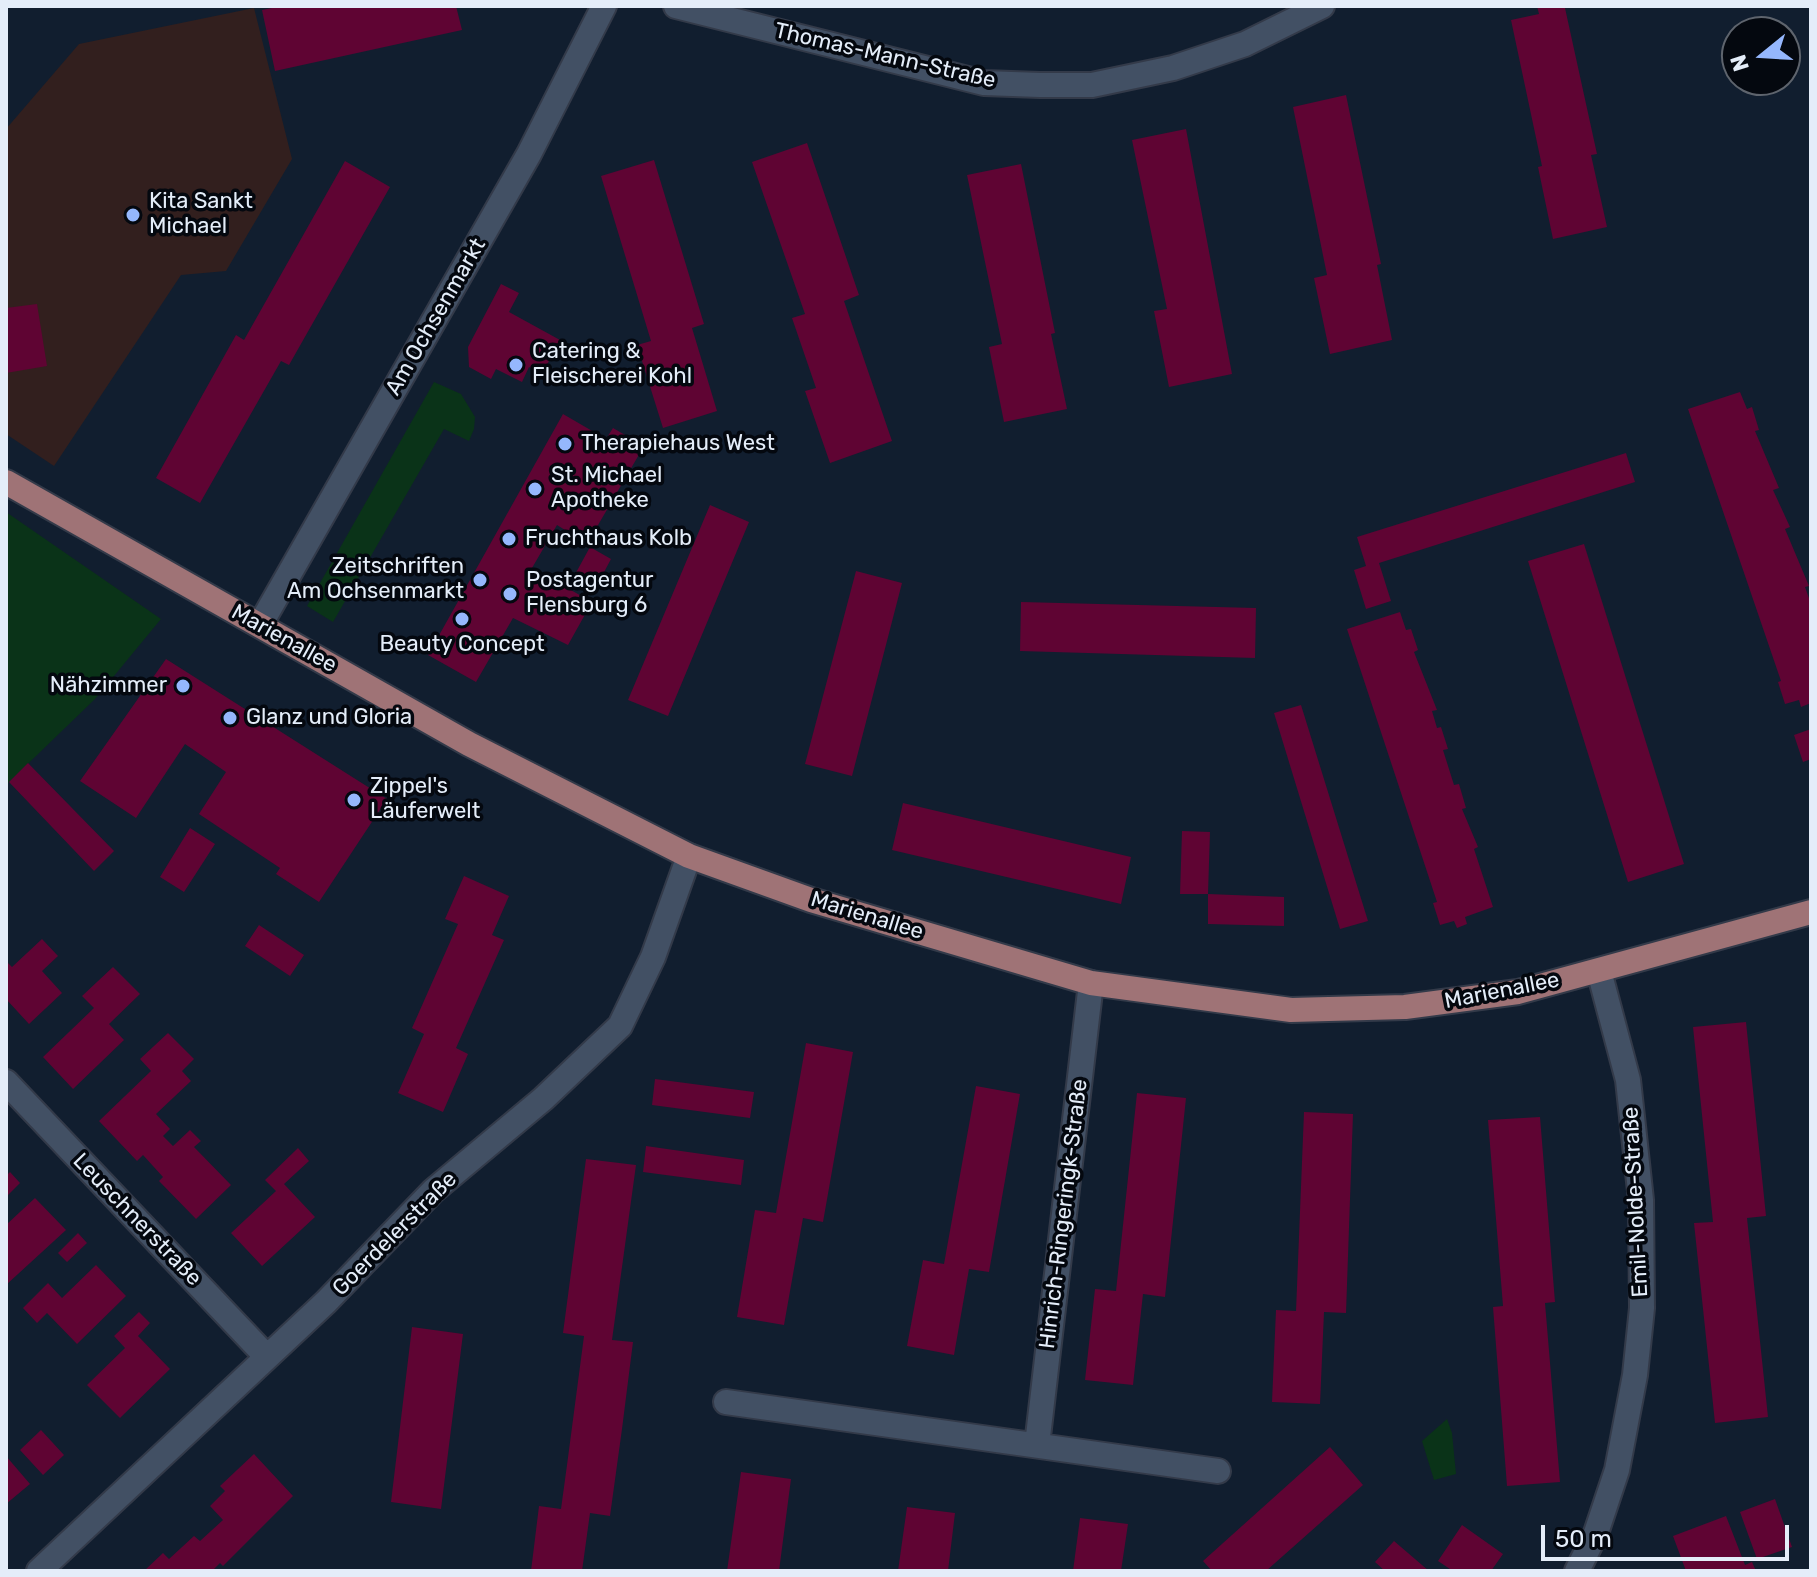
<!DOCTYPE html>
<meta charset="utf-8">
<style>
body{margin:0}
#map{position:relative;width:1817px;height:1577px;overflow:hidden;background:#111e2f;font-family:Rubik,sans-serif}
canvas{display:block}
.frame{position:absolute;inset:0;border:8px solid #e4edf9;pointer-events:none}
.north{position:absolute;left:1721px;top:16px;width:80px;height:80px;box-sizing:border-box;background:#04080f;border:2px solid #5e646d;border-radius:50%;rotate:252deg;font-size:22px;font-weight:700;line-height:32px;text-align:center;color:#e4edf9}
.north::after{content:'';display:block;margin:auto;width:28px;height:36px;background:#95b7fd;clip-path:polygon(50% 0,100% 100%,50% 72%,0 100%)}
.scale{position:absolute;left:1541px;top:1525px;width:248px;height:36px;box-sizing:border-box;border:4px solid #e4edf9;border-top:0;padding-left:10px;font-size:24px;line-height:28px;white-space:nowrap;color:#e4edf9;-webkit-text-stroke:6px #04080f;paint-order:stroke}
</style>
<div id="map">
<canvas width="1817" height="1577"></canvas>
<div class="frame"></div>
<div class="north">N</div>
<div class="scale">50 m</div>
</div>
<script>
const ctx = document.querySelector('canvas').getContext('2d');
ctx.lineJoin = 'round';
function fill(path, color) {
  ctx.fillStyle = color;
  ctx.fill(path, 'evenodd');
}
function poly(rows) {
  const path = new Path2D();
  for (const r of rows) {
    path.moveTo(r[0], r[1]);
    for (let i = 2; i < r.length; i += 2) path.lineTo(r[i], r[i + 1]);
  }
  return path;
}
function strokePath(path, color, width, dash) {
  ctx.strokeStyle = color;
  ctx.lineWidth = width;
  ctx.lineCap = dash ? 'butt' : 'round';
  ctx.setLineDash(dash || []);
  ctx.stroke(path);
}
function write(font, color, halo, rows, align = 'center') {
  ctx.font = font + ' Rubik,sans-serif';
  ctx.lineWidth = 7;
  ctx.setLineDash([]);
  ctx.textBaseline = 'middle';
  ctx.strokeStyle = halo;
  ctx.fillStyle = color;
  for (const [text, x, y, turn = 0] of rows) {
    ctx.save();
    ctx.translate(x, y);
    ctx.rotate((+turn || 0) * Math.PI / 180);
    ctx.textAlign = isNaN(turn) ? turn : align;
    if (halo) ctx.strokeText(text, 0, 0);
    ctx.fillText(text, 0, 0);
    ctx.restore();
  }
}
const education = poly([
 [254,8,292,159,226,271,181,275,54,466,6,434,6,129,79,44]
]);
const green = poly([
 [434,382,461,394,475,417,474,429,469,441,444,429,333,622,307,606],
 [6,512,161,619,95,699,6,785],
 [1447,1419,1452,1433,1456,1474,1434,1480,1422,1441]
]);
const building = poly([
 [282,6,456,6,462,30,275,71,262,10],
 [1537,6,1565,8,1597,154,1591,155,1607,227,1553,239,1538,167,1542,166,1511,20,1539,14],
 [1346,95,1381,264,1377,265,1392,340,1330,354,1314,278,1327,275,1293,107],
 [1186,129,1232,374,1169,387,1154,311,1167,309,1132,140],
 [807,143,859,295,844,301,892,441,830,463,805,391,816,388,792,318,805,314,752,162],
 [654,160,704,324,692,328,717,411,663,428,637,345,651,341,601,176],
 [345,161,390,187,289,365,281,361,200,503,156,478,236,335,244,340],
 [1021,164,1055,333,1051,334,1067,409,1004,422,989,347,1002,344,967,175],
 [501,284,519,293,509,312,560,340,542,374,529,367,522,382,496,369,491,379,469,367,468,347],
 [37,304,47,366,6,373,6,308],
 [1740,392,1747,409,1752,407,1759,430,1755,431,1779,488,1773,490,1790,527,1785,529,1809,586,1805,587,1811,604,1811,703,1801,707,1799,700,1785,704,1778,682,1781,681,1688,409],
 [563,414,606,439,613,428,644,446,587,544,557,525,532,568,592,602,568,645,513,618,476,682,428,655],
 [1626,453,1635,482,1379,563,1391,601,1366,609,1354,570,1366,566,1357,537],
 [710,505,749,522,668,716,628,700],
 [1584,544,1684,864,1628,882,1528,561],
 [590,547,611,559,594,591,572,580],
 [856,571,902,583,852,776,805,764],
 [1021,602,1256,608,1255,658,1020,651],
 [1400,612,1406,630,1411,629,1418,650,1414,652,1437,710,1432,711,1437,728,1441,727,1448,749,1443,750,1454,785,1459,784,1466,808,1462,809,1478,847,1474,849,1493,907,1465,917,1467,924,1457,928,1454,921,1440,925,1433,903,1437,902,1347,629],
 [166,659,387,799,319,902,276,874,280,868,199,814,226,772,185,744,136,818,80,781],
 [1301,705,1368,921,1340,929,1274,713],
 [1811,729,1811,759,1803,762,1794,735],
 [28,763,114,851,94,871,9,782],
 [903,803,1131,857,1121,904,892,850],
 [190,828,215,844,184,892,160,877],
 [1182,831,1210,832,1208,894,1180,894],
 [464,876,509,896,492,935,504,940,456,1048,468,1054,443,1112,398,1093,424,1034,412,1028,458,924,445,919],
 [1208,894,1284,897,1284,926,1208,924],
 [259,925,304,955,290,976,245,946],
 [42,939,58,956,42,971,62,993,29,1024,6,999,6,961,12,967],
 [113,967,140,994,109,1024,124,1040,73,1089,43,1057,94,1008,82,996],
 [1746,1022,1766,1216,1747,1218,1768,1417,1715,1423,1694,1223,1713,1222,1693,1027],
 [168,1033,194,1059,182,1071,191,1081,156,1114,170,1129,163,1136,173,1146,190,1130,201,1141,194,1147,231,1185,196,1219,159,1181,163,1177,143,1155,137,1161,99,1121,151,1071,140,1059],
 [806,1043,853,1052,823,1222,803,1218,784,1325,737,1317,755,1210,776,1213],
 [655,1079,754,1092,750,1118,652,1105],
 [976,1086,1020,1094,989,1272,969,1269,954,1355,907,1346,923,1260,944,1264],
 [1137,1093,1186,1098,1165,1297,1143,1294,1133,1385,1085,1380,1095,1289,1116,1291],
 [1304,1112,1353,1114,1346,1313,1324,1312,1320,1404,1272,1402,1276,1310,1296,1311],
 [1540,1117,1555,1302,1545,1303,1560,1482,1507,1486,1493,1307,1503,1306,1488,1120],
 [646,1146,744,1160,741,1185,643,1172],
 [298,1148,309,1161,284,1184,315,1217,262,1266,231,1233,276,1191,265,1180],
 [586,1159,636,1165,612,1340,633,1342,622,1429,610,1516,590,1513,582,1571,531,1571,539,1506,561,1509,567,1465,584,1336,563,1333],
 [10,1172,20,1183,6,1197,6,1176],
 [35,1198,66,1230,6,1285,6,1225],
 [78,1233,87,1243,67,1262,58,1253],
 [96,1265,126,1296,77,1344,47,1313,37,1323,23,1308,48,1283,62,1298],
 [139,1312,150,1323,138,1336,170,1369,120,1418,87,1385,125,1348,114,1336],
 [412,1327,463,1334,441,1509,391,1502],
 [41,1430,64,1455,43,1475,20,1450],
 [1330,1447,1363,1485,1266,1571,1212,1571,1203,1561],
 [254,1454,293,1496,223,1566,220,1563,212,1571,144,1571,163,1553,169,1559,194,1536,200,1541,223,1520,210,1506,225,1491,220,1486],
 [6,1456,30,1484,6,1504],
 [741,1472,791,1479,779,1571,727,1571],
 [1775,1499,1792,1547,1757,1559,1740,1512],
 [907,1507,955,1513,948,1571,898,1571],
 [1726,1516,1745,1565,1752,1562,1756,1571,1686,1571,1673,1536],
 [1080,1518,1128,1524,1121,1571,1073,1571],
 [1462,1525,1503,1554,1491,1571,1453,1571,1438,1561],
 [1394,1541,1429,1571,1385,1571,1375,1562]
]);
const minor = poly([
 [676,6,984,83,1040,85,1092,85,1173,68,1245,44,1322,6],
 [260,625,529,154,604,6],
 [6,1082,267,1357],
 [726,1402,1218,1471],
 [1037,1445,1091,983],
 [39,1571,326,1302,433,1191,543,1099,620,1026,653,957,689,856],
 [1577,1571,1596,1533,1617,1470,1635,1375,1642,1308,1641,1200,1628,1080,1599,971]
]);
const major = poly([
 [6,482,469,744,689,856,811,900,1091,983,1291,1010,1405,1007,1518,992,1811,912]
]);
const markers = [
 [133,215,8,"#95b7fd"],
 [516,365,8,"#95b7fd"],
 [565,444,8,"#95b7fd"],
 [535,489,8,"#95b7fd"],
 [509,539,8,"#95b7fd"],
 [480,580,8,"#95b7fd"],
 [510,594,8,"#95b7fd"],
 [462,619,8,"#95b7fd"],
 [183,686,8,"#95b7fd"],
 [230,718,8,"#95b7fd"],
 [354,800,8,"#95b7fd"]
];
const streetNames = [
 ["Thomas-Mann-Straße",885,56,13],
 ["Am Ochsenmarkt",436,317,-60],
 ["Marienallee",284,639,29],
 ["Marienallee",867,916,17],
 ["Marienallee",1502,991,-11],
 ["Emil-Nolde-Straße",1636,1202,-93],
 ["Hinrich-Ringeringk-Straße",1064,1214,-83],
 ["Leuschnerstraße",137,1220,46],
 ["Goerdelerstraße",395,1234,-45]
];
const poiNames = [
 ["Kita Sankt",149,202],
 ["Michael",149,227],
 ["Catering &",532,352],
 ["Fleischerei Kohl",532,377],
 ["Therapiehaus West",581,444],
 ["St. Michael",551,476],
 ["Apotheke",551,501],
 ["Fruchthaus Kolb",525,539],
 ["Zeitschriften",464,567,"right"],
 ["Am Ochsenmarkt",464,592,"right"],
 ["Postagentur",526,581],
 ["Flensburg 6",526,606],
 ["Beauty Concept",462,645,"center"],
 ["Nähzimmer",167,686,"right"],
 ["Glanz und Gloria",246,718],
 ["Zippel's",370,787],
 ["Läuferwelt",370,812]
];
fill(education, '#321f1e');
fill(green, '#0a3318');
fill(building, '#5f0433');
strokePath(minor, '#333a49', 28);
strokePath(major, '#333a49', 28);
strokePath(minor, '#425064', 24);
strokePath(major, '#9f7376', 24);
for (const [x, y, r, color] of markers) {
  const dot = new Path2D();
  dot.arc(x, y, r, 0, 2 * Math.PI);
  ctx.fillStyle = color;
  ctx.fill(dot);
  strokePath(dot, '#04080f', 3);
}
write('22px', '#e4edf9', '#04080f', streetNames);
write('22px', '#e4edf9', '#04080f', poiNames, 'left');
</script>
